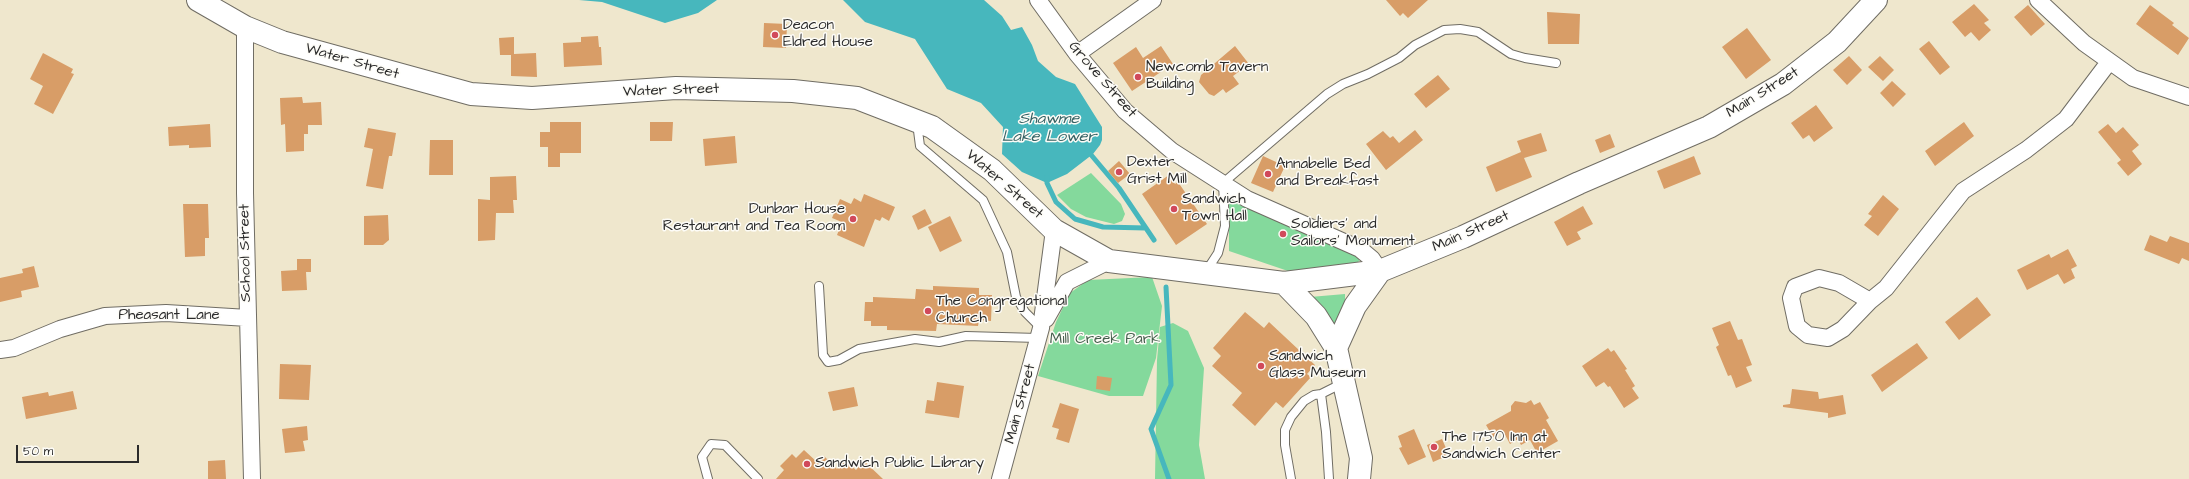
<!DOCTYPE html>
<style>
body{margin:0}
#map{position:relative;width:2189px;height:479px;overflow:hidden;background:#efe7cd;font-family:"Architects Daughter",sans-serif}
canvas{display:block}
.scale{position:absolute;left:16px;top:445px;width:123px;height:18px;box-sizing:border-box;border:2px solid #2b2b2b;border-top:0;padding-left:5px;font-size:12px;line-height:14px;white-space:nowrap;color:#2b2b2b;-webkit-text-stroke:3px #fdfcf7;paint-order:stroke}
</style>
<div id="map">
<canvas width="2189" height="479"></canvas>
<div class="scale">50 m</div>
</div>
<script>
const ctx = document.querySelector('canvas').getContext('2d');
ctx.lineJoin = 'round';
function fill(path, color) {
  ctx.fillStyle = color;
  ctx.fill(path, 'evenodd');
}
function poly(rows) {
  const path = new Path2D();
  for (const r of rows) {
    path.moveTo(r[0], r[1]);
    for (let i = 2; i < r.length; i += 2) path.lineTo(r[i], r[i + 1]);
  }
  return path;
}
function strokePath(path, color, width, dash) {
  ctx.strokeStyle = color;
  ctx.lineWidth = width;
  ctx.lineCap = dash ? 'butt' : 'round';
  ctx.setLineDash(dash || []);
  ctx.stroke(path);
}
function write(font, color, halo, rows, align = 'center') {
  ctx.font = font + ' "Architects Daughter",sans-serif';
  ctx.lineWidth = 3;
  ctx.setLineDash([]);
  ctx.textBaseline = 'middle';
  ctx.strokeStyle = halo;
  ctx.fillStyle = color;
  for (const [text, x, y, turn = 0] of rows) {
    ctx.save();
    ctx.translate(x, y);
    ctx.rotate((+turn || 0) * Math.PI / 180);
    ctx.textAlign = isNaN(turn) ? turn : align;
    if (halo) ctx.strokeText(text, 0, 0);
    ctx.fillText(text, 0, 0);
    ctx.restore();
  }
}
const green = poly([
 [1091,173,1121,204,1125,214,1122,221,1114,224,1086,217,1071,209,1057,195],
 [1229,199,1357,254,1360,260,1357,263,1288,271,1229,251],
 [1152,277,1162,306,1156,358,1143,396,1109,396,1038,376,1056,322,1070,293,1088,280],
 [1345,294,1345,302,1333,330,1310,297],
 [1173,323,1188,331,1204,368,1199,445,1205,479,1155,479,1157,360,1160,327]
]);
const water = poly([
 [579,0,717,0,698,13,665,23,602,2],
 [843,0,984,0,1002,16,1011,30,1022,27,1032,45,1038,61,1056,77,1075,84,1102,127,1102,140,1100,145,1093,154,1067,174,1047,183,1022,172,1002,154,1003,127,981,103,947,89,915,39,865,22]
]);
const stream = poly([
 [1087,150,1119,188,1154,240],
 [1047,177,1047,183,1056,202,1075,219,1103,227,1146,228],
 [1166,287,1171,385,1151,429,1169,479]
]);
const building = poly([
 [1386,0,1428,0,1408,18,1403,13,1400,16],
 [1974,4,1989,20,1984,23,1991,30,1979,41,1971,32,1965,37,1952,22],
 [2028,5,2045,24,2031,36,2014,17],
 [2150,5,2174,23,2172,25,2189,38,2178,55,2136,24],
 [1547,12,1580,14,1579,44,1548,44],
 [764,23,787,24,786,48,763,47],
 [1747,28,1771,60,1746,79,1722,47],
 [598,36,599,47,601,47,602,65,564,67,563,43,581,42,581,37],
 [514,37,514,54,536,53,537,77,511,76,511,55,500,55,499,38],
 [1929,41,1950,67,1940,75,1919,49],
 [1161,46,1173,64,1132,91,1113,63,1136,47,1143,58],
 [1235,46,1249,64,1233,76,1239,84,1226,93,1223,89,1214,96,1209,94,1199,82,1201,75],
 [43,53,73,69,71,73,74,74,53,114,34,104,43,86,30,79],
 [1849,56,1862,70,1847,85,1833,70],
 [1880,56,1894,70,1883,81,1868,67],
 [1438,75,1450,89,1426,108,1414,94],
 [1892,81,1906,94,1893,107,1880,93],
 [302,97,303,103,321,102,322,125,308,125,308,134,304,134,304,151,286,152,285,124,281,125,280,98],
 [1816,105,1833,128,1814,142,1809,135,1803,139,1791,123],
 [550,122,581,122,581,153,560,153,560,167,548,167,548,147,540,147,540,132,550,132],
 [650,122,673,122,672,141,650,141],
 [1964,122,1974,136,1935,166,1925,151],
 [210,124,211,147,189,148,189,145,169,146,168,127],
 [2108,124,2116,133,2123,127,2139,145,2132,151,2142,164,2128,176,2117,163,2121,160,2098,132],
 [368,128,396,133,392,156,389,156,383,189,366,186,373,149,364,147],
 [1415,130,1423,140,1386,170,1366,144,1383,131,1390,138,1393,136,1399,143],
 [1541,133,1547,151,1524,158,1532,177,1496,192,1486,167,1521,152,1517,141],
 [1610,134,1615,147,1600,153,1595,140],
 [735,136,737,163,705,166,703,139],
 [430,140,453,140,453,175,429,175],
 [1263,156,1285,166,1273,192,1251,183],
 [1694,156,1701,174,1664,189,1657,171],
 [1119,161,1130,174,1118,183,1108,171],
 [1169,175,1175,184,1178,182,1207,224,1176,245,1142,194],
 [516,176,517,200,513,200,514,213,496,213,495,240,478,241,478,199,490,200,490,177],
 [864,194,895,207,889,221,882,217,880,221,875,219,864,247,837,235,842,222,832,218,840,199,851,204,854,198,861,202],
 [1883,195,1899,209,1878,236,1864,225,1872,216,1868,214],
 [183,204,208,204,209,238,205,238,205,256,185,257],
 [1583,206,1593,224,1577,232,1581,239,1567,246,1554,222],
 [925,209,932,223,918,230,912,216],
 [388,215,389,240,383,245,364,245,364,216],
 [950,216,962,241,940,252,928,227],
 [2150,235,2167,242,2170,236,2189,243,2189,261,2182,258,2179,264,2144,250],
 [2068,249,2077,266,2071,269,2075,278,2064,284,2058,274,2027,290,2017,270,2049,254,2051,258],
 [297,259,311,259,311,272,306,272,307,290,282,291,281,271,297,270],
 [34,266,39,287,21,291,22,297,0,302,0,278,23,273,22,269],
 [933,286,979,288,979,295,992,295,991,321,979,320,978,326,937,324,936,331,887,330,887,326,871,326,871,321,864,321,865,302,873,302,873,297,915,299,916,289,933,290],
 [1977,297,1991,315,1959,340,1945,322],
 [1245,312,1264,328,1269,322,1315,365,1307,374,1311,377,1283,408,1276,402,1255,426,1232,405,1242,393,1212,366,1221,356,1213,348],
 [1730,321,1738,340,1742,339,1752,365,1746,367,1752,381,1736,388,1731,375,1728,376,1716,347,1719,345,1712,328],
 [1917,343,1928,358,1882,392,1871,375],
 [1608,348,1611,352,1614,350,1627,369,1625,370,1635,386,1632,388,1639,398,1624,408,1610,386,1608,387,1604,382,1596,387,1582,366],
 [280,364,311,365,309,400,279,399],
 [1097,376,1112,378,1110,391,1096,389],
 [937,382,964,386,959,418,925,413,927,400,934,401],
 [854,387,858,406,833,411,828,392],
 [1792,389,1818,392,1819,399,1843,395,1846,414,1828,418,1828,413,1783,407,1783,405,1790,404],
 [73,391,77,409,26,419,22,397,48,392,49,396],
 [1531,400,1534,405,1540,402,1549,418,1546,420,1558,441,1537,453,1530,440,1521,445,1518,439,1510,444,1503,431,1493,437,1486,425,1511,411,1511,406,1515,401,1526,403],
 [1060,403,1079,409,1069,443,1056,439,1059,429,1052,427],
 [307,426,308,440,303,441,305,451,285,453,282,429],
 [1414,429,1426,457,1408,465,1399,448,1402,447,1398,436],
 [1442,439,1449,455,1433,462,1427,445],
 [804,450,817,462,824,456,837,469,845,460,856,470,864,461,883,479,776,479,784,470,780,466,792,454,796,458],
 [225,460,226,479,208,479,208,461]
]);
const lane = poly([
 [917,123,920,146,983,200,1007,252,1016,297,1025,312,1041,328],
 [1205,273,1218,253,1225,226,1223,183,1327,94,1343,84,1368,74,1399,58,1415,45,1444,30,1460,29,1478,32,1511,54,1525,58,1556,63],
 [819,286,823,355,828,362,839,360,859,349,915,339,939,342,966,336,1038,338],
 [1321,394,1343,383],
 [708,479,702,457,711,444,725,445,758,479],
 [1291,479,1285,445,1285,430,1291,417,1304,401,1314,395,1321,394,1326,432,1329,479]
]);
const street = poly([
 [1038,0,1077,54,1125,111,1172,151,1247,199,1360,249,1372,259,1380,271],
 [2038,0,2084,43,2133,78,2189,97],
 [245,27,245,193,252,479],
 [1077,54,1153,0],
 [1870,301,1839,283,1819,278,1795,287,1791,298,1797,326,1808,335,1828,338,1843,329,1870,301,1886,288,1963,191,2026,150,2066,119,2109,62],
 [1046,319,1067,282,1109,261],
 [0,350,14,348,60,329,105,316,166,313,248,318],
 [1000,479,1041,328,1054,230]
]);
const secondary = poly([
 [198,0,245,27,282,42,471,94,532,98,676,88,793,91,857,98,932,127,992,170,1054,230,1109,261,1284,283,1380,271,1463,237,1579,183,1709,127,1783,84,1837,42,1876,0],
 [1284,283,1316,316,1336,348,1361,458,1359,479],
 [1336,348,1355,306,1380,271]
]);
const markers = [
 [775,35,4,"#d1495b"],
 [1138,77,4,"#d1495b"],
 [1119,172,4,"#d1495b"],
 [1268,174,4,"#d1495b"],
 [1174,209,4,"#d1495b"],
 [853,219,4,"#d1495b"],
 [1283,234,4,"#d1495b"],
 [928,311,4,"#d1495b"],
 [1261,366,4,"#d1495b"],
 [1434,447,4,"#d1495b"],
 [807,464,4,"#d1495b"]
];
const poiNames = [
 ["Deacon",783,26],
 ["Eldred House",783,43],
 ["Newcomb Tavern",1146,68],
 ["Building",1146,85],
 ["Dexter",1127,163],
 ["Grist Mill",1127,180],
 ["Annabelle Bed",1276,165],
 ["and Breakfast",1276,182],
 ["Sandwich",1182,200],
 ["Town Hall",1182,217],
 ["Dunbar House",845,210,"right"],
 ["Restaurant and Tea Room",845,227,"right"],
 ["Soldiers' and",1291,225],
 ["Sailors' Monument",1291,242],
 ["The Congregational",936,302],
 ["Church",936,319],
 ["Sandwich",1269,357],
 ["Glass Museum",1269,374],
 ["The 1750 Inn at",1442,438],
 ["Sandwich Center",1442,455],
 ["Sandwich Public Library",815,464]
];
const streetNames = [
 ["Water Street",352,62,16],
 ["Grove Street",1102,80,49],
 ["Water Street",671,91,-2],
 ["Main Street",1763,93,-32],
 ["Water Street",1004,185,41],
 ["Main Street",1471,232,-24],
 ["School Street",246,253,-91],
 ["Pheasant Lane",169,316],
 ["Main Street",1021,404,-75]
];
const parkNames = [
 ["Mill Creek Park",1105,340]
];
const waterNames = [
 ["Shawme",1049,120],
 ["Lake Lower",1049,138]
];
fill(green, '#84d99c');
fill(water, '#47b7bd');
strokePath(stream, '#47b7bd', 5);
fill(building, '#d89d67');
strokePath(lane, '#706d64', 10);
strokePath(street, '#706d64', 18);
strokePath(secondary, '#706d64', 24);
strokePath(lane, '#fff', 8);
strokePath(street, '#fff', 16);
strokePath(secondary, '#fff', 22);
for (const [x, y, r, color] of markers) {
  const dot = new Path2D();
  dot.arc(x, y, r, 0, 2 * Math.PI);
  ctx.fillStyle = color;
  ctx.fill(dot);
  strokePath(dot, '#fdfcf7', 1.5);
}
write('15px', '#2b2b2b', '#fdfcf7', poiNames, 'left');
write('15px', '#2b2b2b', '#fdfcf7', streetNames);
write('15px', '#465f4d', '#fdfcf7', parkNames);
write('italic 16px', '#366365', '#fdfcf7', waterNames);
</script>
